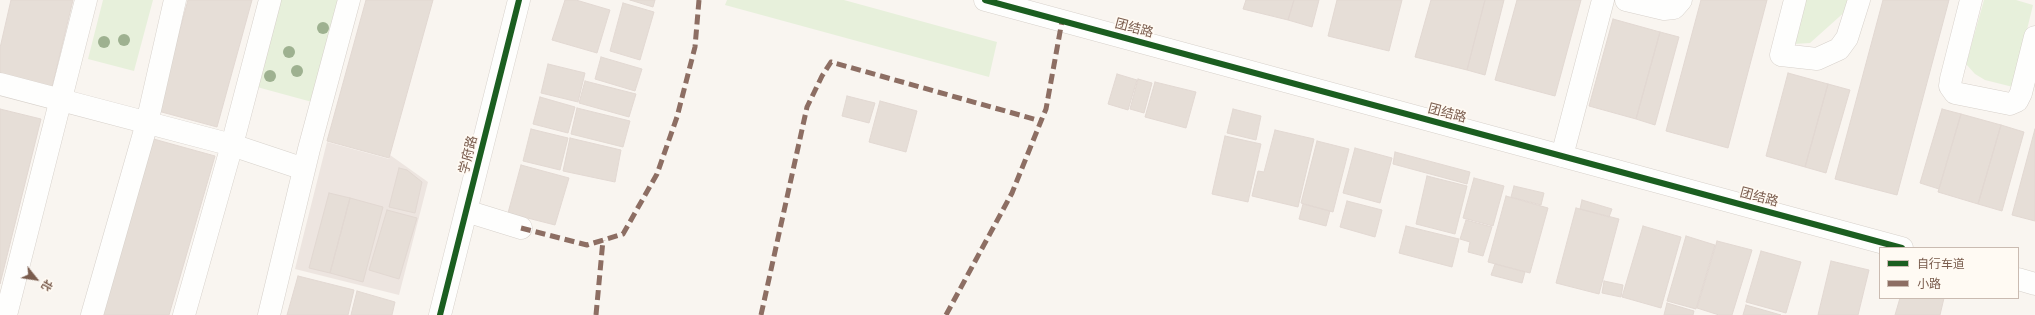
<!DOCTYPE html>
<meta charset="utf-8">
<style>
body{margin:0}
#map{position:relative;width:2035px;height:315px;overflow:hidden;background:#f9f5f0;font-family:"Sofia Sans Condensed","Noto Sans SC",sans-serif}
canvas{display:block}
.legend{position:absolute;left:1879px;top:247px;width:140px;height:52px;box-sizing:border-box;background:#fffaf3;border:1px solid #cabbb1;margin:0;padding:5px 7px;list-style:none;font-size:12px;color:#7a5c4d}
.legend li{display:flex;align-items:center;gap:8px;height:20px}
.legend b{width:20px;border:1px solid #cabbb1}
.north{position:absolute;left:16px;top:259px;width:40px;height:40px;-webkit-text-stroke:3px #fffaf3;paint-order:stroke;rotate:120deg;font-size:11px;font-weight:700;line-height:16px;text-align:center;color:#7a5c4d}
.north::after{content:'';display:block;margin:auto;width:14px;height:18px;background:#7a5c4d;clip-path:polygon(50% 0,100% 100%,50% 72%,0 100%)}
</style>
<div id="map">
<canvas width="2035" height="315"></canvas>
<ul class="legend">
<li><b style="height:5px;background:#1b5e20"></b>自行车道</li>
<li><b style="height:5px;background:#8d6e63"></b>小路</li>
</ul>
<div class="north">北</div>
</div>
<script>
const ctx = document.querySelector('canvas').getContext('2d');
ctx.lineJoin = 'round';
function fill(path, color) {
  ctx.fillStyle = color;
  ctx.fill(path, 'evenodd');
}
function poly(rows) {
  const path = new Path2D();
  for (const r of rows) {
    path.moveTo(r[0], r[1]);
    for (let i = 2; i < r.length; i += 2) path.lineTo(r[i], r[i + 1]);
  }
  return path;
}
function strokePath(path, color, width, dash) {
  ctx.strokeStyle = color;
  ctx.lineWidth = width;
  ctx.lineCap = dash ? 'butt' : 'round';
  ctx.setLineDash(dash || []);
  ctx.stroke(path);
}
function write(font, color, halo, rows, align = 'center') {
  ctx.font = font + ' "Sofia Sans Condensed","Noto Sans SC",sans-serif';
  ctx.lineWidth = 3.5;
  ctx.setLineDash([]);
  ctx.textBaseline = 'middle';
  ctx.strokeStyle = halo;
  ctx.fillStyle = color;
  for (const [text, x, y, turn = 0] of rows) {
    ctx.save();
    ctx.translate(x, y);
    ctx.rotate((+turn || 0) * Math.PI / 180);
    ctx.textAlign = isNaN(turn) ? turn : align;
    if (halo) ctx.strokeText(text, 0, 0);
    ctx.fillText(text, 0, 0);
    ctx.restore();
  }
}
const industrial = poly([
 [327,142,389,159,390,155,428,182,399,295,295,269]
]);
const green = poly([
 [103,0,153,0,134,71,88,59],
 [281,0,340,0,312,102,257,87],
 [727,0,844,0,997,42,989,77,725,5],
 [1805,0,1850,0,1848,9,1810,43,1794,44],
 [1984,0,2016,0,2033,5,2013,87,1985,80,1975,74,1966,64]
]);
const building = poly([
 [11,0,73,0,52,87,0,75,0,48,11,0],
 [188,0,252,0,217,127,158,111,188,0],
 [366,0,433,0,389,158,327,141,366,0],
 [565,0,576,0,610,10,597,53,552,40,565,0],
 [630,0,655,0,653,7,630,0],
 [1246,0,1294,0,1288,20,1243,9,1246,0],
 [1294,0,1319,0,1312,27,1288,20,1294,0],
 [1337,0,1402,0,1389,51,1328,36,1337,0],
 [1431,0,1485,0,1467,70,1415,57,1431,0],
 [1485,0,1504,0,1485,75,1467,70,1485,0],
 [1517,0,1581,0,1555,96,1495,80,1517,0],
 [1701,0,1767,0,1728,148,1666,131,1701,0],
 [1883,0,1949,0,1897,195,1835,179,1883,0],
 [623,3,654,12,640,60,610,51,623,3],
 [1613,19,1660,32,1636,119,1589,106,1613,19],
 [1660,32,1679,37,1655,125,1636,119,1660,32],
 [601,57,642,69,635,91,595,79,601,57],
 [548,64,585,73,578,102,541,93,548,64],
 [1788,73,1828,84,1805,167,1766,156,1788,73],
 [1117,74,1137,80,1128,110,1108,104,1117,74],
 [1138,79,1152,83,1144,113,1130,109,1138,79],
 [585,81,636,94,629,117,579,103,585,81],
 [1155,82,1196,92,1186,128,1145,117,1155,82],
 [1828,84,1850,90,1826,173,1805,167,1828,84],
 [847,96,875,103,869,123,842,116,847,96],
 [540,97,575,107,568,133,533,124,540,97],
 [880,101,917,111,906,152,869,142,880,101],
 [577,108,630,121,623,147,571,134,577,108],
 [0,109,41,119,0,284,0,109],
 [1233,109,1261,116,1256,140,1227,133,1233,109],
 [1942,109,1961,114,1939,189,1920,183,1942,109],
 [1961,114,2001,125,1978,204,1938,192,1961,114],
 [2001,125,2024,132,2002,211,1978,204,2001,125],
 [531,129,568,138,560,170,523,161,531,129],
 [2035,129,2035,221,2012,215,2035,129],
 [1275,130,1314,139,1298,207,1252,196,1258,171,1264,172,1275,130],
 [1225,136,1261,144,1248,202,1212,194,1225,136],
 [150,138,215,156,169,315,100,315,150,138],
 [570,138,621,150,615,182,563,171,570,138],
 [1317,141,1349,149,1333,212,1301,203,1317,141],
 [1355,148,1392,158,1380,203,1343,193,1355,148],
 [1395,152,1470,172,1467,184,1393,164,1395,152],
 [521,165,569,178,555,225,508,213,521,165],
 [399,168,407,170,422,182,415,213,389,207,399,168],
 [1427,176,1467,186,1455,234,1416,224,1427,176],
 [1474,178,1504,186,1493,226,1463,218,1474,178],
 [1514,186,1544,193,1541,205,1511,197,1514,186],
 [329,193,350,198,330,273,309,268,329,193],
 [1506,196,1548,208,1530,273,1488,262,1506,196],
 [350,198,383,207,363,282,330,273,350,198],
 [1582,200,1612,209,1609,217,1580,209,1582,200],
 [1347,201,1382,210,1375,237,1340,227,1347,201],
 [1303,204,1330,211,1326,226,1299,219,1303,204],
 [1576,208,1619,219,1599,294,1556,283,1576,208],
 [387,210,417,218,399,279,369,270,387,210],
 [1466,220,1492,227,1483,256,1468,252,1470,242,1460,239,1466,220],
 [1406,226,1459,239,1452,267,1399,253,1406,226],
 [1643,226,1681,237,1661,308,1622,297,1643,226],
 [1686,236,1715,245,1696,309,1667,301,1686,236],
 [1717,241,1752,250,1732,315,1719,315,1697,308,1717,241],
 [1761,251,1801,262,1786,313,1746,302,1761,251],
 [1831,261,1869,270,1858,315,1818,315,1831,261],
 [1495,264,1525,272,1522,283,1491,275,1495,264],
 [298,276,354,290,348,315,287,315,298,276],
 [1604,281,1623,285,1621,297,1602,293,1604,281],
 [357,291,395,302,392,315,351,315,357,291],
 [1900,298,1944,298,1940,315,1895,315,1900,298],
 [1667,303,1694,311,1693,315,1664,315,1667,303],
 [1746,305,1781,315,1743,315,1746,305]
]);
const minor = poly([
 [985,0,1902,248],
 [1626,0,1664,9,1674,8,1681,0],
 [1795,0,1781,55,1817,59,1839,49,1847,38,1859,0],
 [1971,0,1951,79,1950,86,1955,93,2010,104,2017,101,2021,93,2035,37],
 [0,84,232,145,304,169],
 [1562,156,1603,0],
 [466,211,521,228],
 [2018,279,2035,284],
 [6,315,86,0],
 [92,315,147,123,175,0],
 [184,315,232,145,270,0],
 [269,315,309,149,349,0],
 [440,315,519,0]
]);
const quiet = poly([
 [521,228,587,245,623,234,657,174,677,117,695,47,699,0],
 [596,315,603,240],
 [761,315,807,107,822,76,831,62,1041,121],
 [946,315,1012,193,1041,121,1046,109,1062,21]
]);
const cycleway = poly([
 [985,0,1902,248],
 [440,315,519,0]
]);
const trees = [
 [323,28],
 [124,40],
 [104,42],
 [289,52],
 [297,71],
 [270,76]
];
const streetNames = [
 ["团结路",1134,29,15],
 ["团结路",1447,114,15],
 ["学府路",469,155,-76],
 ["团结路",1759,198,15]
];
fill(industrial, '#ede5e0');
fill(green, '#e7f0db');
fill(building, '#e6ded7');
strokePath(building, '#e2d8d2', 1);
strokePath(minor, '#d7d1cb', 23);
strokePath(minor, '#fefefd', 22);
strokePath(quiet, '#8d6e63', 5, [10, 5]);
strokePath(cycleway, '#1b5e20', 6);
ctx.fillStyle = '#9eb190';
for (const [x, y] of trees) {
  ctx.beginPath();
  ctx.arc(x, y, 6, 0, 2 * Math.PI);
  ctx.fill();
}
write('13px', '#7a5c4d', '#fffaf3', streetNames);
</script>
